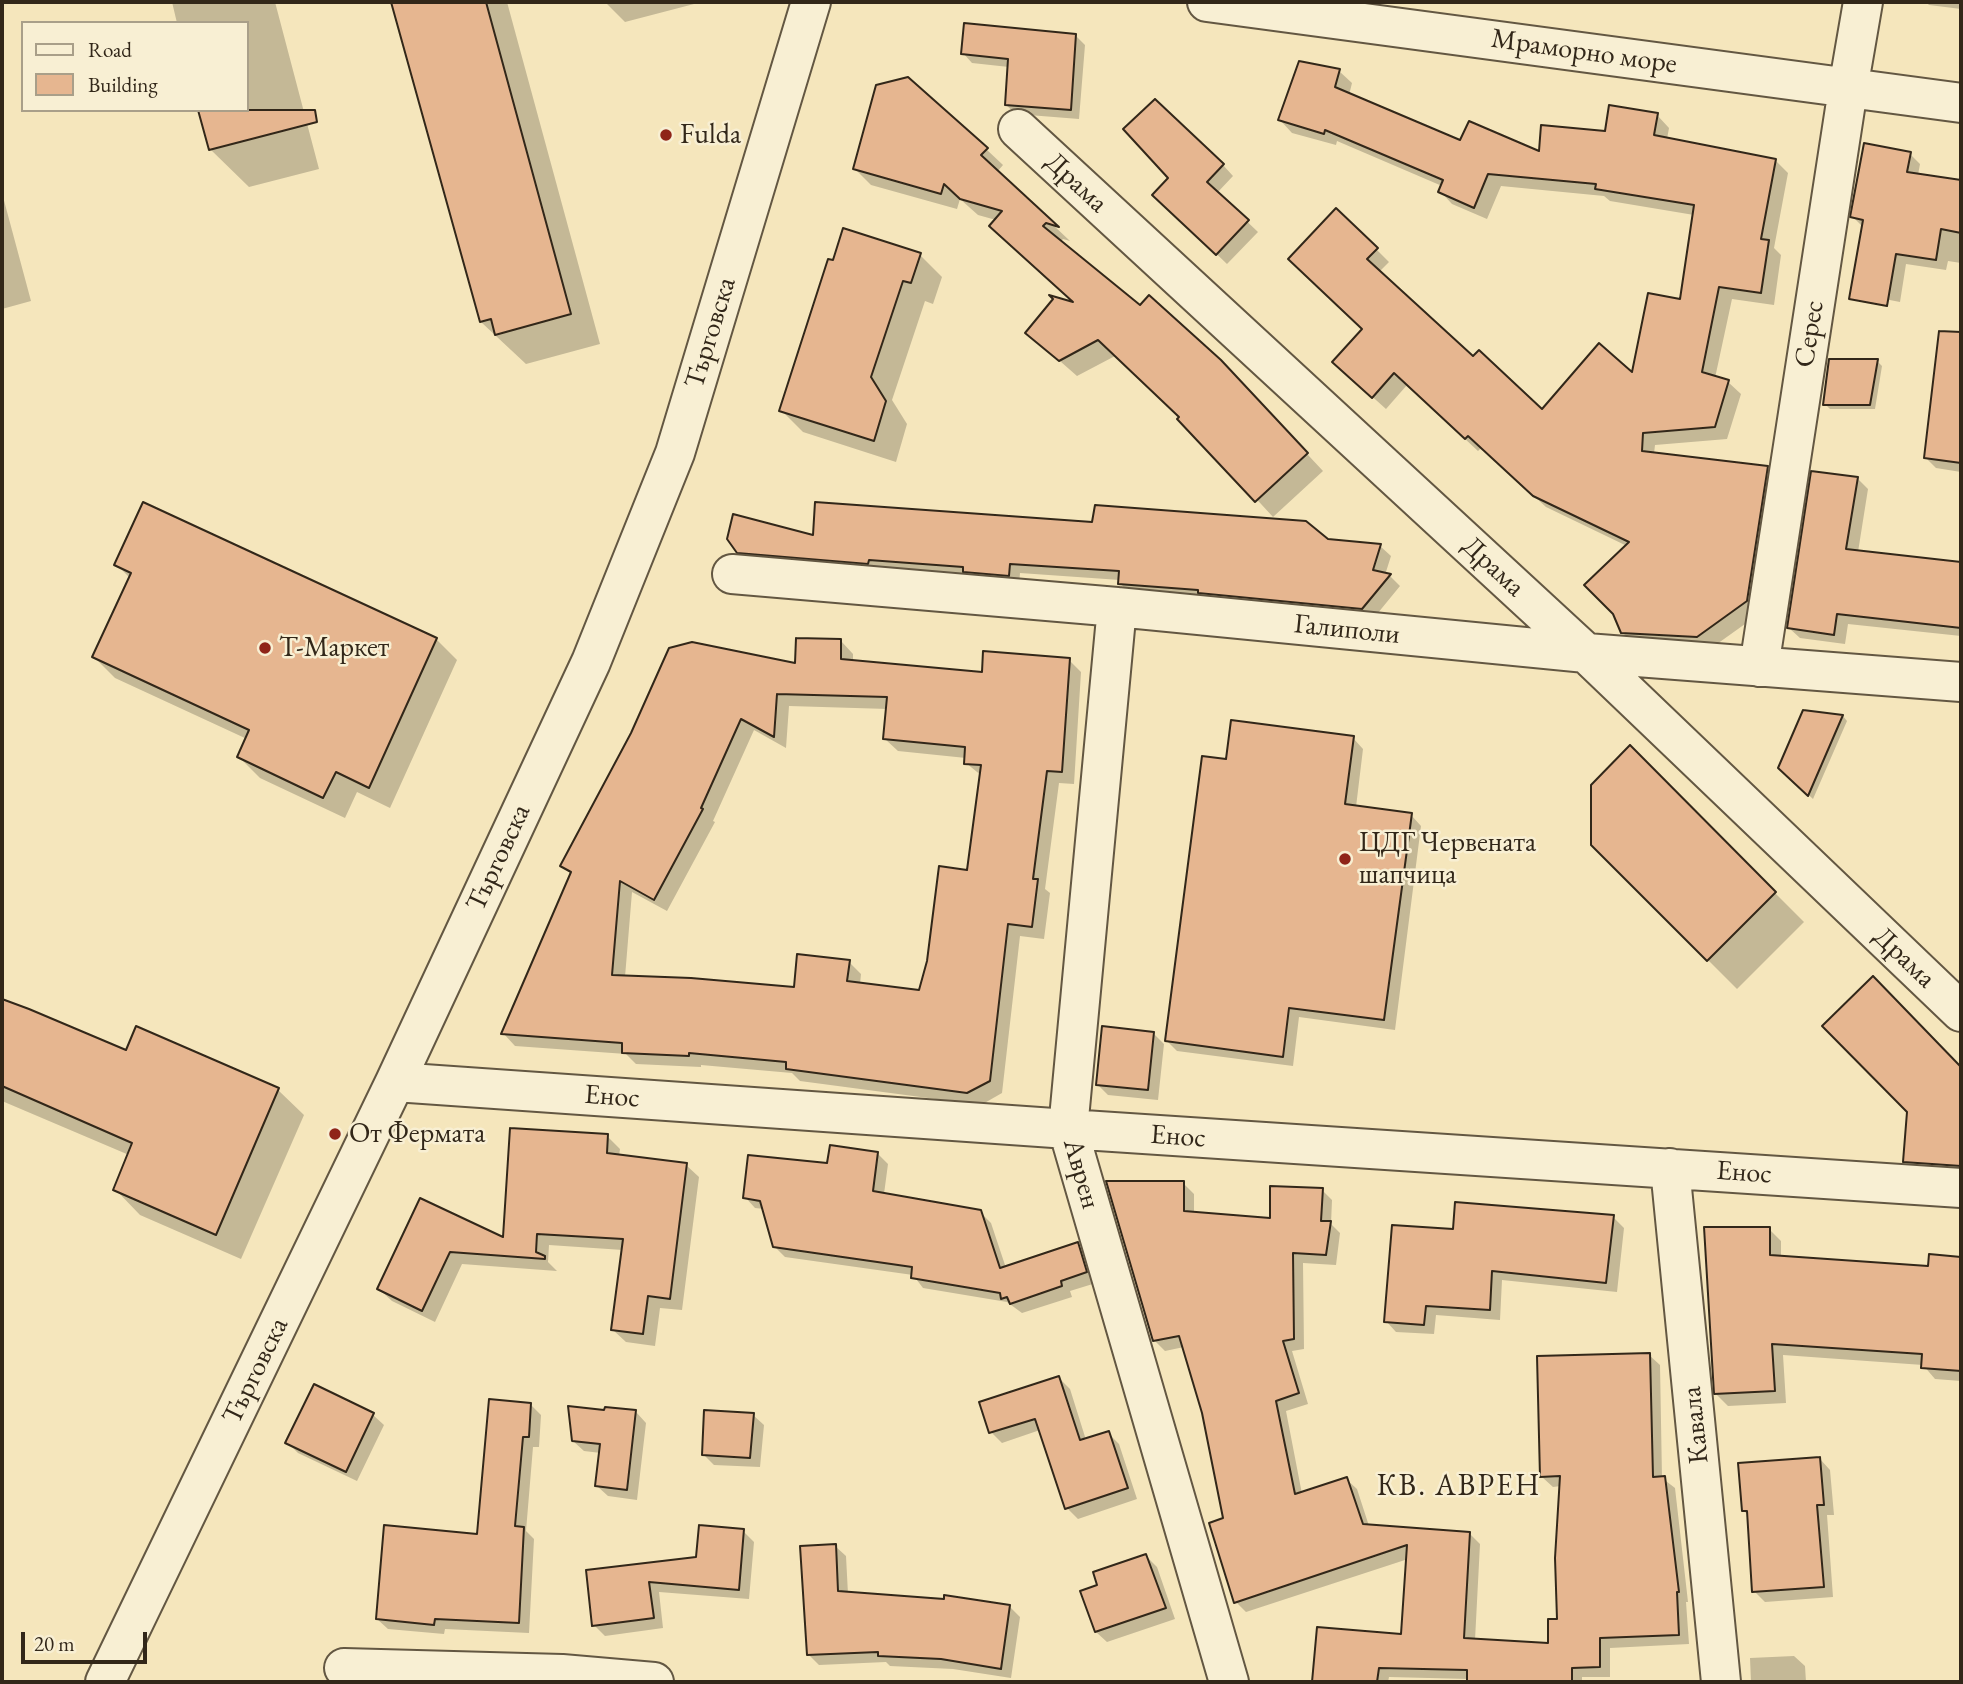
<!DOCTYPE html>
<meta charset="utf-8">
<style>
body{margin:0}
#map{position:relative;width:1963px;height:1684px;overflow:hidden;background:#f5e6bc;font-family:"EB Garamond",serif}
canvas{display:block}
.frame{position:absolute;inset:0;border:4px solid #322719;pointer-events:none}
.legend{position:absolute;left:21px;top:21px;width:228px;height:91px;box-sizing:border-box;background:#f8efd3;border:2px solid #a99f89;margin:0;padding:9px 12px;list-style:none;font-size:21px;color:#322719}
.legend li{display:flex;align-items:center;gap:14px;height:35px}
.legend b{width:35px;border:2px solid #a99f89}
.scale{position:absolute;left:21px;top:1632px;width:126px;height:32px;box-sizing:border-box;border:4px solid #322719;border-top:0;padding-left:9px;font-size:21px;line-height:24px;white-space:nowrap;color:#322719;-webkit-text-stroke:5px #f8efd3;paint-order:stroke}
</style>
<div id="map">
<canvas width="1963" height="1684"></canvas>
<div class="frame"></div>
<ul class="legend">
<li><b style="height:9px;background:#f8efd3"></b>Road</li>
<li><b style="height:19px;background:#e6b690"></b>Building</li>
</ul>
<div class="scale">20 m</div>
</div>
<script>
const ctx = document.querySelector('canvas').getContext('2d');
ctx.lineJoin = 'round';
function fill(path, color) {
  ctx.fillStyle = color;
  ctx.fill(path, 'evenodd');
}
function poly(rows) {
  const path = new Path2D();
  for (const r of rows) {
    path.moveTo(r[0], r[1]);
    for (let i = 2; i < r.length; i += 2) path.lineTo(r[i], r[i + 1]);
  }
  return path;
}
function strokePath(path, color, width, dash) {
  ctx.strokeStyle = color;
  ctx.lineWidth = width;
  ctx.lineCap = dash ? 'butt' : 'round';
  ctx.setLineDash(dash || []);
  ctx.stroke(path);
}
function write(font, color, halo, rows, align = 'center') {
  ctx.font = font + ' "EB Garamond",serif';
  ctx.lineWidth = 5;
  ctx.setLineDash([]);
  ctx.textBaseline = 'middle';
  ctx.strokeStyle = halo;
  ctx.fillStyle = color;
  for (const [text, x, y, turn = 0] of rows) {
    ctx.save();
    ctx.translate(x, y);
    ctx.rotate((+turn || 0) * Math.PI / 180);
    ctx.textAlign = isNaN(turn) ? turn : align;
    if (halo) ctx.strokeText(text, 0, 0);
    ctx.fillText(text, 0, 0);
    ctx.restore();
  }
}
const shadow = poly([
 [172,2,275,2,319,169,249,187,210,149,247,110,247,23,177,23],
 [394,2,507,2,600,344,526,364,481,322],
 [605,2,693,2,694,4,625,22],
 [1926,2,1961,2,1961,9,1929,5],
 [1076,36,1085,45,1079,119,1016,114,1006,105,1009,67,972,63,963,53],
 [1339,71,1352,83,1349,95,1461,142,1540,154,1657,115,1669,128,1667,139,1775,160,1788,173,1774,248,1781,255,1774,305,1732,299,1715,378,1728,382,1741,394,1727,439,1655,445,1654,454,1767,468,1780,480,1759,614,1710,649,1635,645,1622,632,1627,546,1546,507,1481,448,1478,451,1407,385,1386,409,1347,374,1364,329,1303,271,1376,249,1389,262,1379,272,1474,358,1542,412,1633,375,1681,301,1694,215,1610,201,1604,196,1501,186,1487,219,1452,204,1440,191,1442,186,1337,141,1336,145,1292,133,1280,120],
 [986,149,1003,165,997,172,1070,241,1063,239,1060,242,1140,307,1237,379,1323,471,1273,517,1181,417,1115,356,1077,376,1028,333,1078,306,996,220,978,215,960,199,957,209,871,185,855,169],
 [1910,154,1920,164,1918,175,1961,181,1961,263,1948,261,1946,270,1906,264,1900,302,1864,295,1864,228,1852,216],
 [1223,165,1233,176,1217,193,1258,232,1227,264,1155,195],
 [2,193,31,301,2,309],
 [920,255,942,277,933,304,925,301,892,400,907,424,896,462,803,432,781,410],
 [1877,361,1882,366,1875,409,1830,409,1825,404],
 [1961,362,1961,472,1936,468,1926,458,1933,400],
 [1858,479,1868,489,1858,552,1961,564,1961,636,1848,624,1845,644,1800,638,1789,628],
 [143,504,436,639,457,660,390,808,357,792,345,818,260,778,239,757,247,739,115,678,94,657,130,578,116,564],
 [814,537,1328,541,1380,546,1391,556,1385,575,1390,576,1400,586,1373,619,1130,594,1120,583,1120,580,1020,573,1019,585,750,562,739,551],
 [841,641,853,654,853,662,983,674,1069,660,1081,672,1074,784,1059,783,1045,889,1050,893,1044,939,1020,936,1002,1093,981,1105,800,1081,792,1073,701,1065,701,1067,636,1064,626,1054,515,1046,503,1033,572,875,562,866,797,665],
 [789,706,888,709,885,739,898,751,966,758,966,763,982,776,968,872,929,962,920,992,860,984,861,974,849,962,796,989,625,977,632,892,667,911,715,822,713,821,754,730,786,748],
 [1804,712,1843,716,1847,721,1813,799,1780,768],
 [1353,738,1363,749,1356,807,1411,815,1421,826,1395,1030,1299,1017,1293,1066,1177,1051,1166,1040,1227,761],
 [1630,748,1804,922,1737,989,1592,844],
 [2,1001,127,1053,278,1090,304,1115,241,1259,140,1215,115,1189,129,1155,2,1101],
 [1899,1005,1961,1068,1961,1190,1931,1188,1905,1162,1909,1111],
 [1153,1033,1164,1044,1158,1100,1108,1095,1097,1084],
 [607,1136,620,1149,619,1156,686,1165,699,1177,682,1310,660,1308,655,1346,626,1342,613,1330,623,1250,549,1245,548,1262,557,1271,462,1264,435,1322,392,1301,379,1289,421,1200,504,1239],
 [878,1154,888,1164,884,1194,980,1212,991,1223,1006,1268,1078,1244,1088,1255,1096,1283,1070,1291,1072,1297,1022,1313,1007,1302,923,1288,913,1275,785,1257,774,1246,764,1209,755,1208,745,1197,828,1165],
 [1183,1183,1194,1194,1194,1213,1272,1220,1322,1190,1332,1200,1331,1224,1340,1233,1336,1265,1303,1263,1304,1349,1292,1351,1308,1404,1286,1411,1302,1494,1346,1479,1357,1489,1369,1526,1469,1533,1480,1544,1475,1640,1550,1644,1559,1620,1561,1486,1553,1487,1542,1477,1649,1355,1660,1365,1662,1478,1675,1488,1688,1602,1686,1602,1689,1644,1610,1648,1610,1677,1582,1677,1582,1682,1468,1682,1469,1679,1389,1677,1388,1682,1314,1682,1319,1629,1402,1636,1408,1559,1246,1612,1236,1602,1225,1519,1204,1412,1184,1347,1165,1351,1154,1340],
 [1613,1217,1624,1228,1617,1292,1502,1280,1500,1320,1436,1315,1434,1334,1396,1332,1386,1321,1454,1231],
 [1769,1229,1781,1241,1781,1258,1930,1268,1931,1256,1961,1258,1961,1381,1935,1379,1923,1365,1783,1355,1786,1403,1728,1406,1716,1394],
 [1059,1378,1070,1389,1086,1440,1108,1433,1119,1444,1137,1499,1078,1519,1067,1508,1040,1430,1002,1443,991,1432],
 [314,1386,373,1415,384,1425,357,1481,298,1453,287,1442],
 [530,1404,541,1415,539,1447,533,1447,526,1531,534,1539,529,1633,445,1629,444,1634,388,1629,377,1619,478,1535],
 [636,1412,646,1423,637,1500,608,1496,597,1486,601,1453,584,1451,573,1441],
 [753,1415,764,1425,760,1467,714,1465,703,1454],
 [1820,1459,1830,1470,1834,1515,1827,1515,1833,1597,1765,1602,1754,1591,1749,1516,1744,1511],
 [743,1531,754,1542,749,1599,659,1592,663,1628,605,1636,594,1625,588,1572,698,1559],
 [835,1546,846,1556,848,1594,1010,1607,1020,1617,1011,1678,953,1669,890,1666,886,1662,819,1665,808,1654],
 [1146,1556,1157,1567,1175,1619,1107,1642,1096,1632,1099,1586],
 [1794,1656,1805,1666,1806,1682,1751,1682,1750,1658]
]);
const building = poly([
 [391,2,486,2,571,314,495,335,491,319,480,322,391,2],
 [964,23,1076,34,1071,110,1005,105,1008,59,961,54,964,23],
 [1299,61,1340,69,1335,87,1460,140,1469,121,1539,151,1541,125,1605,131,1609,105,1658,113,1654,135,1776,159,1761,239,1769,240,1761,293,1719,287,1702,372,1729,380,1715,427,1643,433,1642,451,1768,466,1747,601,1697,637,1621,633,1613,614,1584,585,1629,542,1533,496,1468,436,1465,439,1394,373,1372,398,1332,362,1362,329,1288,259,1336,208,1378,248,1367,259,1473,356,1479,350,1542,409,1599,343,1632,372,1648,293,1680,299,1694,205,1595,189,1596,184,1488,174,1474,208,1438,192,1443,180,1325,130,1324,134,1278,120,1299,61],
 [908,77,988,148,981,155,1059,227,1046,223,1043,226,1140,305,1149,295,1221,360,1308,453,1255,502,1177,419,1179,417,1098,340,1059,361,1025,333,1053,299,1049,295,1073,302,989,226,1002,211,960,199,944,184,941,194,853,169,876,85,908,77],
 [1155,99,1224,164,1207,182,1249,220,1216,255,1152,195,1168,178,1123,129,1155,99],
 [198,110,315,110,317,122,209,150,198,110],
 [1864,143,1911,152,1907,172,1961,180,1961,233,1941,229,1936,260,1896,254,1887,306,1849,299,1863,220,1850,217,1864,143],
 [843,228,921,253,911,283,903,281,871,377,886,401,874,441,779,411,828,259,833,260,843,228],
 [1939,331,1961,332,1961,463,1924,458,1939,331],
 [1829,359,1878,359,1870,405,1823,405,1829,359],
 [1811,471,1858,477,1846,549,1961,562,1961,628,1837,614,1834,635,1787,628,1811,471],
 [143,502,437,638,369,788,336,772,323,798,237,757,249,730,92,657,131,573,114,565,143,502],
 [815,502,1092,522,1095,505,1306,521,1328,539,1381,544,1373,570,1391,574,1362,609,1198,593,1198,590,1118,584,1119,571,1010,564,1009,576,963,572,963,567,869,560,868,564,737,553,727,539,733,514,813,535,815,502],
 [796,638,841,639,841,659,982,672,983,651,1070,658,1062,772,1047,771,1033,879,1038,879,1032,927,1008,924,990,1081,967,1093,786,1069,786,1062,689,1053,689,1056,622,1053,622,1043,501,1034,571,872,560,866,631,733,669,648,692,642,795,663,796,638],
 [777,694,887,697,883,739,965,747,964,764,981,765,967,870,939,866,927,961,919,990,847,981,850,960,797,954,794,987,691,978,612,975,620,881,654,900,703,809,701,808,741,719,774,737,777,694],
 [1803,710,1843,715,1808,796,1778,768,1803,710],
 [1231,720,1354,736,1345,804,1412,813,1384,1020,1289,1008,1283,1057,1165,1041,1202,756,1226,759,1231,720],
 [1630,745,1776,892,1707,961,1591,845,1591,785,1630,745],
 [1873,976,1961,1067,1961,1166,1903,1162,1907,1112,1822,1026,1873,976],
 [2,999,29,1009,126,1050,136,1026,279,1088,216,1235,113,1190,132,1143,2,1086,2,999],
 [1102,1026,1154,1032,1148,1090,1096,1085,1102,1026],
 [510,1128,608,1134,607,1153,687,1163,670,1299,648,1296,643,1334,611,1330,623,1239,537,1234,536,1252,545,1256,545,1259,450,1252,422,1311,377,1289,420,1198,503,1237,510,1128],
 [830,1145,878,1152,873,1191,981,1210,1000,1268,1078,1242,1087,1272,1061,1281,1062,1286,1010,1304,1007,1297,1001,1299,1000,1293,911,1278,912,1267,773,1247,760,1201,743,1198,748,1155,827,1163,830,1145],
 [1106,1181,1184,1181,1184,1211,1270,1218,1270,1186,1323,1188,1321,1221,1331,1221,1326,1255,1293,1253,1294,1339,1283,1341,1299,1393,1276,1401,1295,1494,1347,1477,1363,1524,1470,1532,1464,1638,1548,1643,1548,1619,1557,1619,1555,1558,1560,1476,1540,1477,1537,1356,1650,1353,1653,1477,1665,1476,1679,1592,1677,1592,1679,1635,1600,1638,1600,1667,1572,1668,1572,1681,1467,1682,1467,1670,1379,1668,1377,1682,1312,1682,1317,1627,1401,1634,1407,1545,1234,1603,1209,1523,1223,1518,1202,1413,1179,1336,1153,1341,1106,1181],
 [1455,1202,1614,1215,1606,1283,1492,1271,1490,1310,1426,1306,1424,1325,1384,1322,1392,1225,1453,1229,1455,1202],
 [1704,1227,1770,1227,1770,1255,1928,1266,1929,1254,1961,1257,1961,1371,1921,1368,1922,1354,1772,1344,1775,1391,1714,1394,1704,1227],
 [1059,1376,1080,1440,1109,1431,1128,1488,1065,1509,1035,1419,989,1433,979,1402,1059,1376],
 [314,1384,374,1413,346,1472,285,1443,314,1384],
 [489,1399,531,1403,529,1437,523,1437,515,1526,524,1527,519,1623,435,1619,434,1625,376,1619,384,1525,477,1534,489,1399],
 [568,1406,604,1410,605,1407,636,1410,627,1490,595,1486,600,1444,572,1441,568,1406],
 [704,1410,754,1413,750,1458,702,1455,704,1410],
 [1820,1457,1824,1505,1817,1505,1824,1587,1752,1592,1747,1511,1742,1511,1738,1463,1820,1457],
 [699,1525,744,1529,739,1590,649,1582,654,1618,592,1626,586,1570,696,1557,699,1525],
 [836,1544,838,1591,944,1599,944,1595,1010,1605,1001,1669,941,1659,878,1656,878,1652,807,1655,800,1546,836,1544],
 [1146,1554,1166,1608,1095,1632,1080,1591,1097,1585,1093,1572,1146,1554]
]);
const minor = poly([
 [1207,2,1961,103],
 [1018,129,1586,653,1961,1012],
 [732,574,1117,607,1586,653,1961,682],
 [1117,607,1068,1129,1229,1682],
 [1759,667,1848,89,1863,2],
 [395,1082,1068,1129,1961,1188],
 [1670,1168,1721,1682],
 [344,1668,562,1674,654,1682],
 [105,1682,395,1082,591,662,675,453,811,2]
]);
const markers = [
 [666,135,7,"#8f2418"],
 [265,648,7,"#8f2418"],
 [1345,859,7,"#8f2418"],
 [335,1134,7,"#8f2418"]
];
const streetNames = [
 ["Мраморно море",1584,52,8],
 ["Драма",1076,183,43],
 ["Търговска",711,333,-73],
 ["Серес",1810,334,-81],
 ["Драма",1493,567,43],
 ["Галиполи",1347,630,6],
 ["Търговска",499,858,-65],
 ["Драма",1904,958,44],
 ["Енос",612,1097,4],
 ["Енос",1178,1137,4],
 ["Енос",1744,1173,4],
 ["Аврен",1081,1174,74],
 ["Търговска",256,1371,-64],
 ["Кавала",1696,1425,-96]
];
const poiNames = [
 ["Fulda",680,135],
 ["Т-Маркет",279,648],
 ["ЦДГ Червената",1359,843],
 ["шапчица",1359,875],
 ["От Фермата",349,1134]
];
const neighbourhoodNames = [
 ["КВ. АВРЕН",1459,1487]
];
fill(shadow, '#0003');
fill(building, '#e6b690');
strokePath(building, '#322719', 2);
strokePath(minor, '#635742', 42);
strokePath(minor, '#f8efd3', 38);
for (const [x, y, r, color] of markers) {
  const dot = new Path2D();
  dot.arc(x, y, r, 0, 2 * Math.PI);
  ctx.fillStyle = color;
  ctx.fill(dot);
  strokePath(dot, '#f8efd3', 2.5);
}
write('28px', '#322719', '#f8efd3', streetNames);
write('28px', '#322719', '#f8efd3', poiNames, 'left');
ctx.letterSpacing = '2px';
write('30px', '#322719', '#f8efd3', neighbourhoodNames);
ctx.letterSpacing = '0px';
</script>
